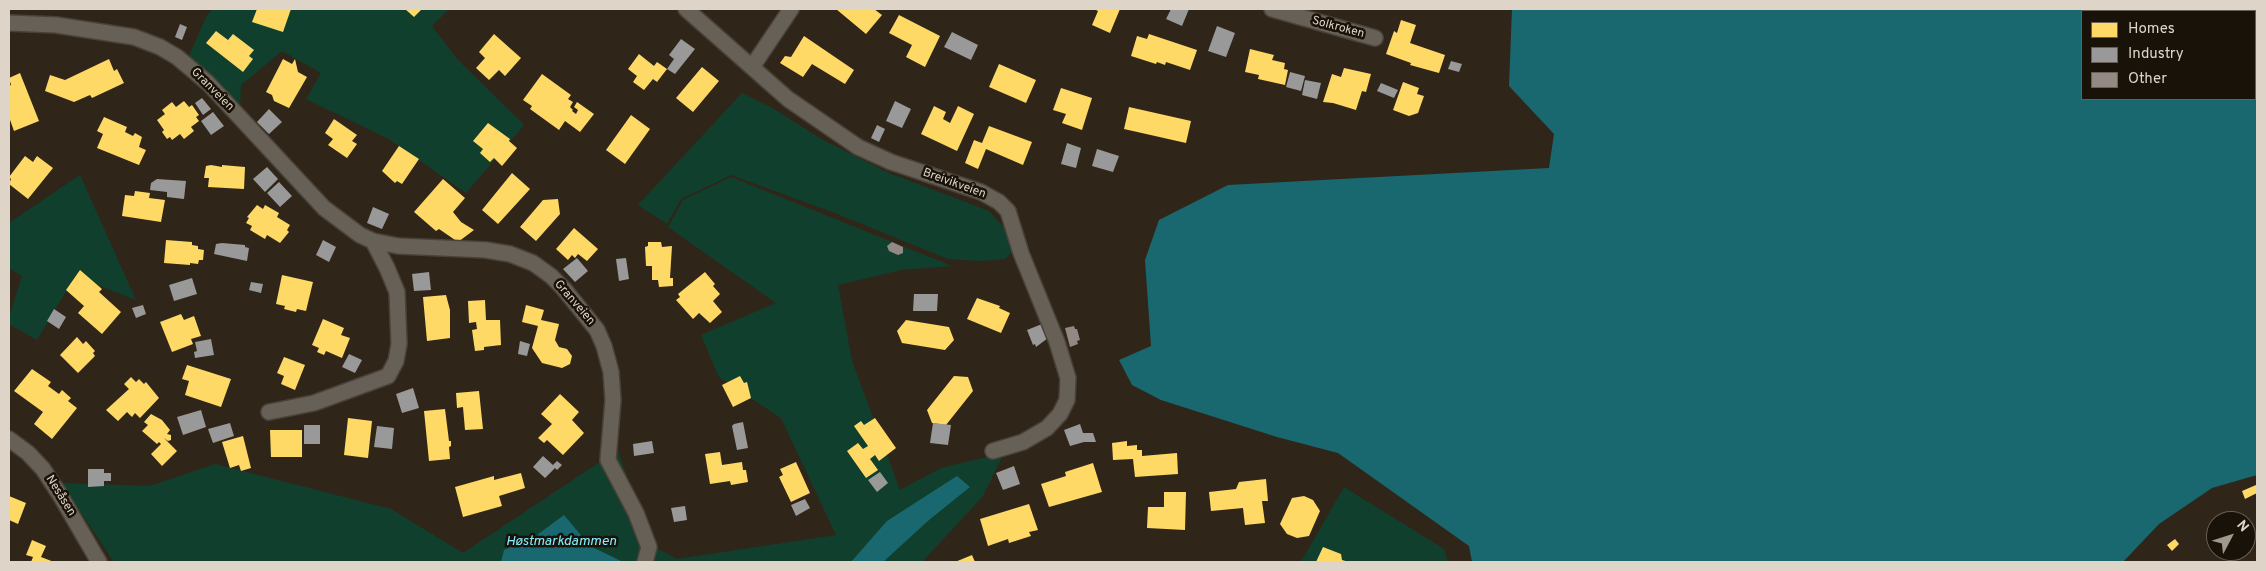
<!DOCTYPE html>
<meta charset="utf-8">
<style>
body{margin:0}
#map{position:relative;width:2266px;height:571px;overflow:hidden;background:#2f2619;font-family:Overpass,sans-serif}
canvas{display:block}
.frame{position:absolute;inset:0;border:10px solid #ded4c7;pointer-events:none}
.legend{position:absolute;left:2081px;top:10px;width:175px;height:90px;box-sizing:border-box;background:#191209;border:1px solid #686055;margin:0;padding:6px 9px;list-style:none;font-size:15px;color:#ded4c7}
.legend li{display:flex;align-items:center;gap:10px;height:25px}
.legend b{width:25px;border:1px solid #686055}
.north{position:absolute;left:2206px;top:511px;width:50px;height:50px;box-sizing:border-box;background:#191209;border:1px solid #686055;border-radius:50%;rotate:50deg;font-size:14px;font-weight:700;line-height:20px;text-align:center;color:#ded4c7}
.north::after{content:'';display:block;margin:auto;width:18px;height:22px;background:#a1978a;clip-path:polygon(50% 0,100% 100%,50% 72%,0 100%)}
</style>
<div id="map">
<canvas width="2266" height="571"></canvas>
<div class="frame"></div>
<ul class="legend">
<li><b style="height:14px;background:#ffd966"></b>Homes</li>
<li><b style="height:14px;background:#999"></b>Industry</li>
<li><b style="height:14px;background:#938884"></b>Other</li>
</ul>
<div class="north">N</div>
</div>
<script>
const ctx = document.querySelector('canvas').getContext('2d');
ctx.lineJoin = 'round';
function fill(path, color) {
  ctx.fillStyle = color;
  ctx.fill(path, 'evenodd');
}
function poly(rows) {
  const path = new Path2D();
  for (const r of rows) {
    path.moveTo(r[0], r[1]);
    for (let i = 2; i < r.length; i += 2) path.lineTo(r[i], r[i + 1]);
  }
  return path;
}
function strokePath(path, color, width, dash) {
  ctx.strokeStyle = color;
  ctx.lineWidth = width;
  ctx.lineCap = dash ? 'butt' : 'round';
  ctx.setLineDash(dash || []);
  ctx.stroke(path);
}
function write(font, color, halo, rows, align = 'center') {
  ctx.font = font + ' Overpass,sans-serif';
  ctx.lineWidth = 5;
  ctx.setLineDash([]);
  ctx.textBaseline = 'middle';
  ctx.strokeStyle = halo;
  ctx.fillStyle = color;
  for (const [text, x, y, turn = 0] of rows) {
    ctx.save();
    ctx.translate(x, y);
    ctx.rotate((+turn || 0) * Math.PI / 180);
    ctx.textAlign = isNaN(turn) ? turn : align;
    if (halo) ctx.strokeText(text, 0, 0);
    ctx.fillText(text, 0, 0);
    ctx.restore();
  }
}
const green = poly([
 [213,9,449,9,432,26,457,59,524,125,466,193,389,139,306,99,321,73,282,51,241,85,240,108,188,58,207,15],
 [742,93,774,109,821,139,889,173,989,211,1010,234,1015,249,1005,259,981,261,948,259,835,213,731,175,681,199,667,224,638,205],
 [80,175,136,300,75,276,37,340,9,324,9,317,22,276,9,268,9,223],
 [731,177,952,266,901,270,838,285,852,361,900,490,941,468,1004,453,983,496,922,562,114,562,61,483,150,486,215,464,391,509,463,553,618,450,642,525,643,541,677,559,836,535,781,418,719,377,701,335,776,303,668,227,683,200],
 [1344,487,1444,549,1448,562,1301,562]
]);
const water = poly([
 [1512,9,2257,9,2257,475,2212,488,2159,524,2123,562,1472,562,1469,546,1338,453,1277,437,1161,400,1132,385,1119,360,1151,346,1145,260,1159,220,1228,185,1549,168,1554,134,1509,86],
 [2082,11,2255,11,2255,99,2082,99],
 [957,476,970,487,929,520,883,562,851,562,887,521],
 [564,515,590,546,623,562,501,562,504,550,537,535]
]);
const homes = poly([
 [257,9,291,9,283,32,252,22],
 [405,9,422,9,414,17],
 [836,9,874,9,882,15,866,34],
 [1094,9,1120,9,1110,33,1092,25,1098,11],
 [899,15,940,36,925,67,906,57,912,45,889,33],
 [1401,20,1416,25,1410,43,1445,55,1439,73,1410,65,1411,63,1386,54,1394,31,1397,33],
 [216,31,228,40,233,34,254,50,249,56,253,59,243,72,206,43],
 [494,34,521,58,505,76,499,70,489,80,476,68,485,58,479,52],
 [1149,34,1197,50,1190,70,1166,62,1165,65,1157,62,1156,64,1131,56,1137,36,1147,39],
 [804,36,854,70,845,84,812,64,803,77,780,63,785,56,791,57],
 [1250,49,1274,55,1272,60,1285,63,1284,69,1288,70,1285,85,1258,79,1259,75,1245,72],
 [639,54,654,66,657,62,667,69,657,82,653,79,644,90,633,82,637,76,628,69],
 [109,59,114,71,117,69,124,83,92,98,90,95,74,102,45,91,50,75,65,80],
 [283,59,292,64,295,59,298,72,307,77,289,108,274,101,272,95,266,92],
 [999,64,1036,80,1026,103,989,87],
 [702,67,719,81,693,112,676,98],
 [1344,68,1371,74,1366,92,1362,91,1356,110,1333,103,1323,102,1332,74,1341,77],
 [20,73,39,121,14,131,9,117,9,86,11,85,9,78],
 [542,74,571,95,568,99,573,102,570,107,573,110,572,111,576,114,578,110,574,107,577,102,594,114,580,132,565,121,559,130,530,109,532,106,523,100],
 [1403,82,1419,88,1417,94,1424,96,1418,113,1409,116,1393,110],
 [1061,88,1092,98,1082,130,1062,123,1066,114,1053,110],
 [184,101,189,107,192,105,199,115,196,117,199,121,191,127,194,131,184,139,180,134,172,140,170,137,167,139,162,132,164,130,157,120,165,114,162,110,172,102,176,107],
 [934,106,946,112,943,119,950,123,958,106,974,114,957,151,921,134],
 [1129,107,1191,121,1186,143,1124,129],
 [631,115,650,129,625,164,606,150],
 [104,117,127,127,125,132,133,136,135,133,142,137,139,147,146,150,139,165,97,148,103,134,97,131],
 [334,119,357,135,352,141,357,144,347,158,328,145,333,139,325,133],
 [488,123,510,139,509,141,517,148,502,166,494,158,490,162,480,153,483,149,473,141],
 [989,126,1032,142,1023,165,986,149,978,169,965,163,974,140,982,143],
 [399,146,419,159,402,184,397,181,395,183,382,171],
 [25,156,33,162,37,156,53,168,28,199,9,184,11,179,9,177],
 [211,165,222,167,222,165,245,167,244,189,208,187,209,178,204,178,206,166],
 [512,173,530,189,498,224,482,210],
 [443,179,465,198,453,212,461,222,474,230,458,242,439,229,436,231,414,212],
 [135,191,150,193,149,198,165,200,161,222,122,216,125,195,134,196],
 [558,199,560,214,536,241,520,227,543,200],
 [257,205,263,209,265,205,279,213,277,217,290,225,287,230,289,232,280,243,267,235,265,239,250,230,252,226,246,223,249,218,247,217],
 [574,228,598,249,587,261,578,254,575,258,572,255,568,260,556,249],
 [166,240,192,242,192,245,198,246,198,249,204,250,203,260,199,260,198,264,190,263,190,265,164,263],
 [648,242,661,242,662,247,672,246,670,278,673,278,673,286,659,287,658,280,652,280,652,266,646,266,645,247,648,246],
 [80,270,102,289,99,292,121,312,102,334,78,313,84,306,66,290],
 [705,272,715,284,713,286,720,294,713,301,722,312,710,323,699,313,693,319,676,300,680,297,678,294],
 [282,275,313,282,306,311,297,309,296,312,284,309,285,306,276,304],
 [446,295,450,310,450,338,427,341,423,297],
 [977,298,1000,306,999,308,1010,313,1001,333,967,319],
 [485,300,486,320,500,320,501,345,484,347,484,350,475,351,472,330,477,329,476,322,469,323,468,301],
 [526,305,544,310,541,320,559,324,555,340,559,347,567,349,572,356,570,364,562,368,542,363,532,348,538,326,522,322],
 [181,314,184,320,194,316,201,336,191,339,193,344,172,352,160,322],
 [323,319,344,328,341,335,350,338,342,358,326,351,324,355,317,352,319,348,312,345],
 [906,320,949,327,954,340,945,350,902,343,897,331],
 [77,337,83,344,86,341,95,351,93,353,95,356,78,373,60,355],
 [284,357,305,365,295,390,281,384,284,376,277,373],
 [187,365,231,379,221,407,185,395,189,381,182,379],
 [32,369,51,382,48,386,59,394,62,390,71,398,68,401,77,408,52,439,34,424,43,412,14,391],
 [740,376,744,383,747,382,751,398,733,407,722,385],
 [954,376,968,377,973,391,946,425,932,423,927,410],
 [131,377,136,382,139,379,144,384,146,382,159,398,140,418,135,413,132,417,127,412,118,421,106,410,129,389,124,384],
 [479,391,483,429,465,430,463,407,457,408,456,393],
 [560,394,579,412,572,420,584,433,563,455,547,440,544,443,538,438,552,424,541,414],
 [445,409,449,441,451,441,451,446,449,447,450,459,429,461,424,411],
 [151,414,162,420,170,430,167,434,171,435,171,440,168,441,164,438,177,451,162,466,151,454,161,444,159,442,157,444,142,431,148,425,144,422],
 [348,418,372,421,368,458,344,455],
 [875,418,896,448,879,461,875,455,870,459,878,470,866,478,847,451,858,443,863,449,868,446,854,426,861,421,864,425],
 [270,430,302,430,302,457,271,457],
 [243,436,251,468,241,471,239,465,230,468,222,442],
 [1127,441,1127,446,1137,445,1137,450,1142,450,1142,456,1177,453,1178,474,1135,477,1133,459,1113,460,1112,443],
 [720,452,722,465,742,462,743,470,746,470,748,482,731,485,730,481,710,484,705,454],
 [796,462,810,493,791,502,779,477,783,475,780,469],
 [1093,463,1102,492,1049,507,1041,484,1066,476,1065,472],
 [521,473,525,488,499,496,502,506,463,517,455,487,494,476,494,480],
 [1266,479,1268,501,1262,501,1265,523,1245,525,1243,508,1211,511,1209,492,1236,489,1239,482],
 [2256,485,2257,493,2245,499,2242,491],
 [1164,492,1186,492,1185,530,1147,528,1148,507,1164,507],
 [9,496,26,503,18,524,9,520],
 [1304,496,1313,500,1320,511,1309,536,1297,538,1287,534,1280,524,1292,498],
 [1029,504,1038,530,1029,532,1031,536,1009,543,1008,539,988,546,980,519],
 [2175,539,2179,544,2172,551,2167,545],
 [32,540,46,546,41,557,54,562,31,562,33,557,26,555],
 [1323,547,1341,554,1342,560,1349,562,1316,562],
 [972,555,975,562,955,562]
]);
const industry = poly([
 [1171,9,1189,9,1182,26,1166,19],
 [180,24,187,27,182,40,175,37],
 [1217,26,1235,33,1226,57,1208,51],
 [952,32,978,45,971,60,944,47],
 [681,39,695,49,675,74,667,69,674,59,669,55],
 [1451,61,1462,64,1459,72,1448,69],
 [1290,72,1305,76,1301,91,1286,87],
 [1305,80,1321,83,1317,99,1302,95],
 [1381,83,1398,90,1394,98,1377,91],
 [202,98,211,109,203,115,195,103],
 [895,101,911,109,902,128,886,121],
 [269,109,282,122,269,134,257,122],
 [213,112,224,126,211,135,201,121],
 [877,125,885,129,879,142,871,138],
 [1067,143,1081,148,1076,168,1061,164],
 [1097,149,1119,156,1113,172,1092,166],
 [267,167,278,179,265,192,253,179],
 [157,179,186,181,184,199,167,197,167,192,150,190,151,183],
 [279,182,292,196,280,207,267,193],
 [373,207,389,214,382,229,367,223],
 [323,240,336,247,329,262,316,255],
 [222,243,245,245,245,247,249,248,247,261,214,254,216,244],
 [577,258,588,271,575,282,563,269],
 [626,258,629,279,619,281,616,259],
 [429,272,431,290,414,291,412,274],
 [192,278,197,294,174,301,169,285],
 [251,282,263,284,261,293,249,290],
 [914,294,938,294,937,311,913,311],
 [143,305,146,314,136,318,132,308],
 [54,309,66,317,59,329,47,321],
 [1042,324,1048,338,1036,347,1035,344,1033,345,1027,330],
 [211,339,214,355,195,358,194,352,197,351,195,342],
 [520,341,530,344,527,356,518,354],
 [349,354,362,360,355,373,342,367],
 [413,388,419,408,402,413,396,394],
 [201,410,206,427,183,435,177,417],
 [743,422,748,448,737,450,732,426,734,424],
 [230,423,234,436,213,443,208,429],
 [933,423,951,425,948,445,930,443],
 [1080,424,1083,433,1093,433,1096,442,1084,442,1070,446,1064,430],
 [304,425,320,425,320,444,304,444],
 [377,426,394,428,392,449,374,447],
 [652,441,654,453,634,456,633,444],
 [543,456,553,465,557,461,562,465,557,470,555,468,545,478,533,467],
 [1014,466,1020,484,1003,490,996,473],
 [88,469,104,469,104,473,111,473,111,481,104,481,104,486,88,487],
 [880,472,888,483,877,492,868,480],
 [805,499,810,508,796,516,791,505],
 [685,506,687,520,674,522,671,508]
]);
const building = poly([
 [892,242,903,247,903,253,898,255,889,251,887,246],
 [1074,326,1075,329,1077,329,1080,340,1077,341,1078,344,1070,347,1065,328]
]);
const street = poly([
 [686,9,788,99,858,147,891,162,981,192,999,202,1008,211,1021,253,1057,342,1068,378,1067,400,1060,414,1047,428,1023,442,993,451],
 [1272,9,1375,38],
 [9,23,56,25,134,37,160,47,177,57,208,83,324,208,360,235,373,241,398,246,486,250,510,254,533,263,551,276,564,289,597,330,604,346,611,372,613,400,608,460,636,513,649,547,645,562],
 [752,67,791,9],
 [269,412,314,403,388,376,396,361,399,344,397,292,387,268,373,241],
 [9,439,28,453,43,469,60,495,99,562]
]);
const streetNames = [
 ["Solkroken",1338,28,15],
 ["Granveien",212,90,45],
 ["Breivikveien",954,184,20],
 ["Granveien",574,303,49],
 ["Nesåsen",60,496,58]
];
const waterNames = [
 ["Høstmarkdammen",561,542]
];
fill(green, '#10402d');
fill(water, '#19686f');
fill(homes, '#ffd966');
fill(industry, '#999');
fill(building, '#938884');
strokePath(street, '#4a4239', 18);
strokePath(street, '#666056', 15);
write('12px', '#ded4c7', '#191209', streetNames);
write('italic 14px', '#83f0ff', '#191209', waterNames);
</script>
